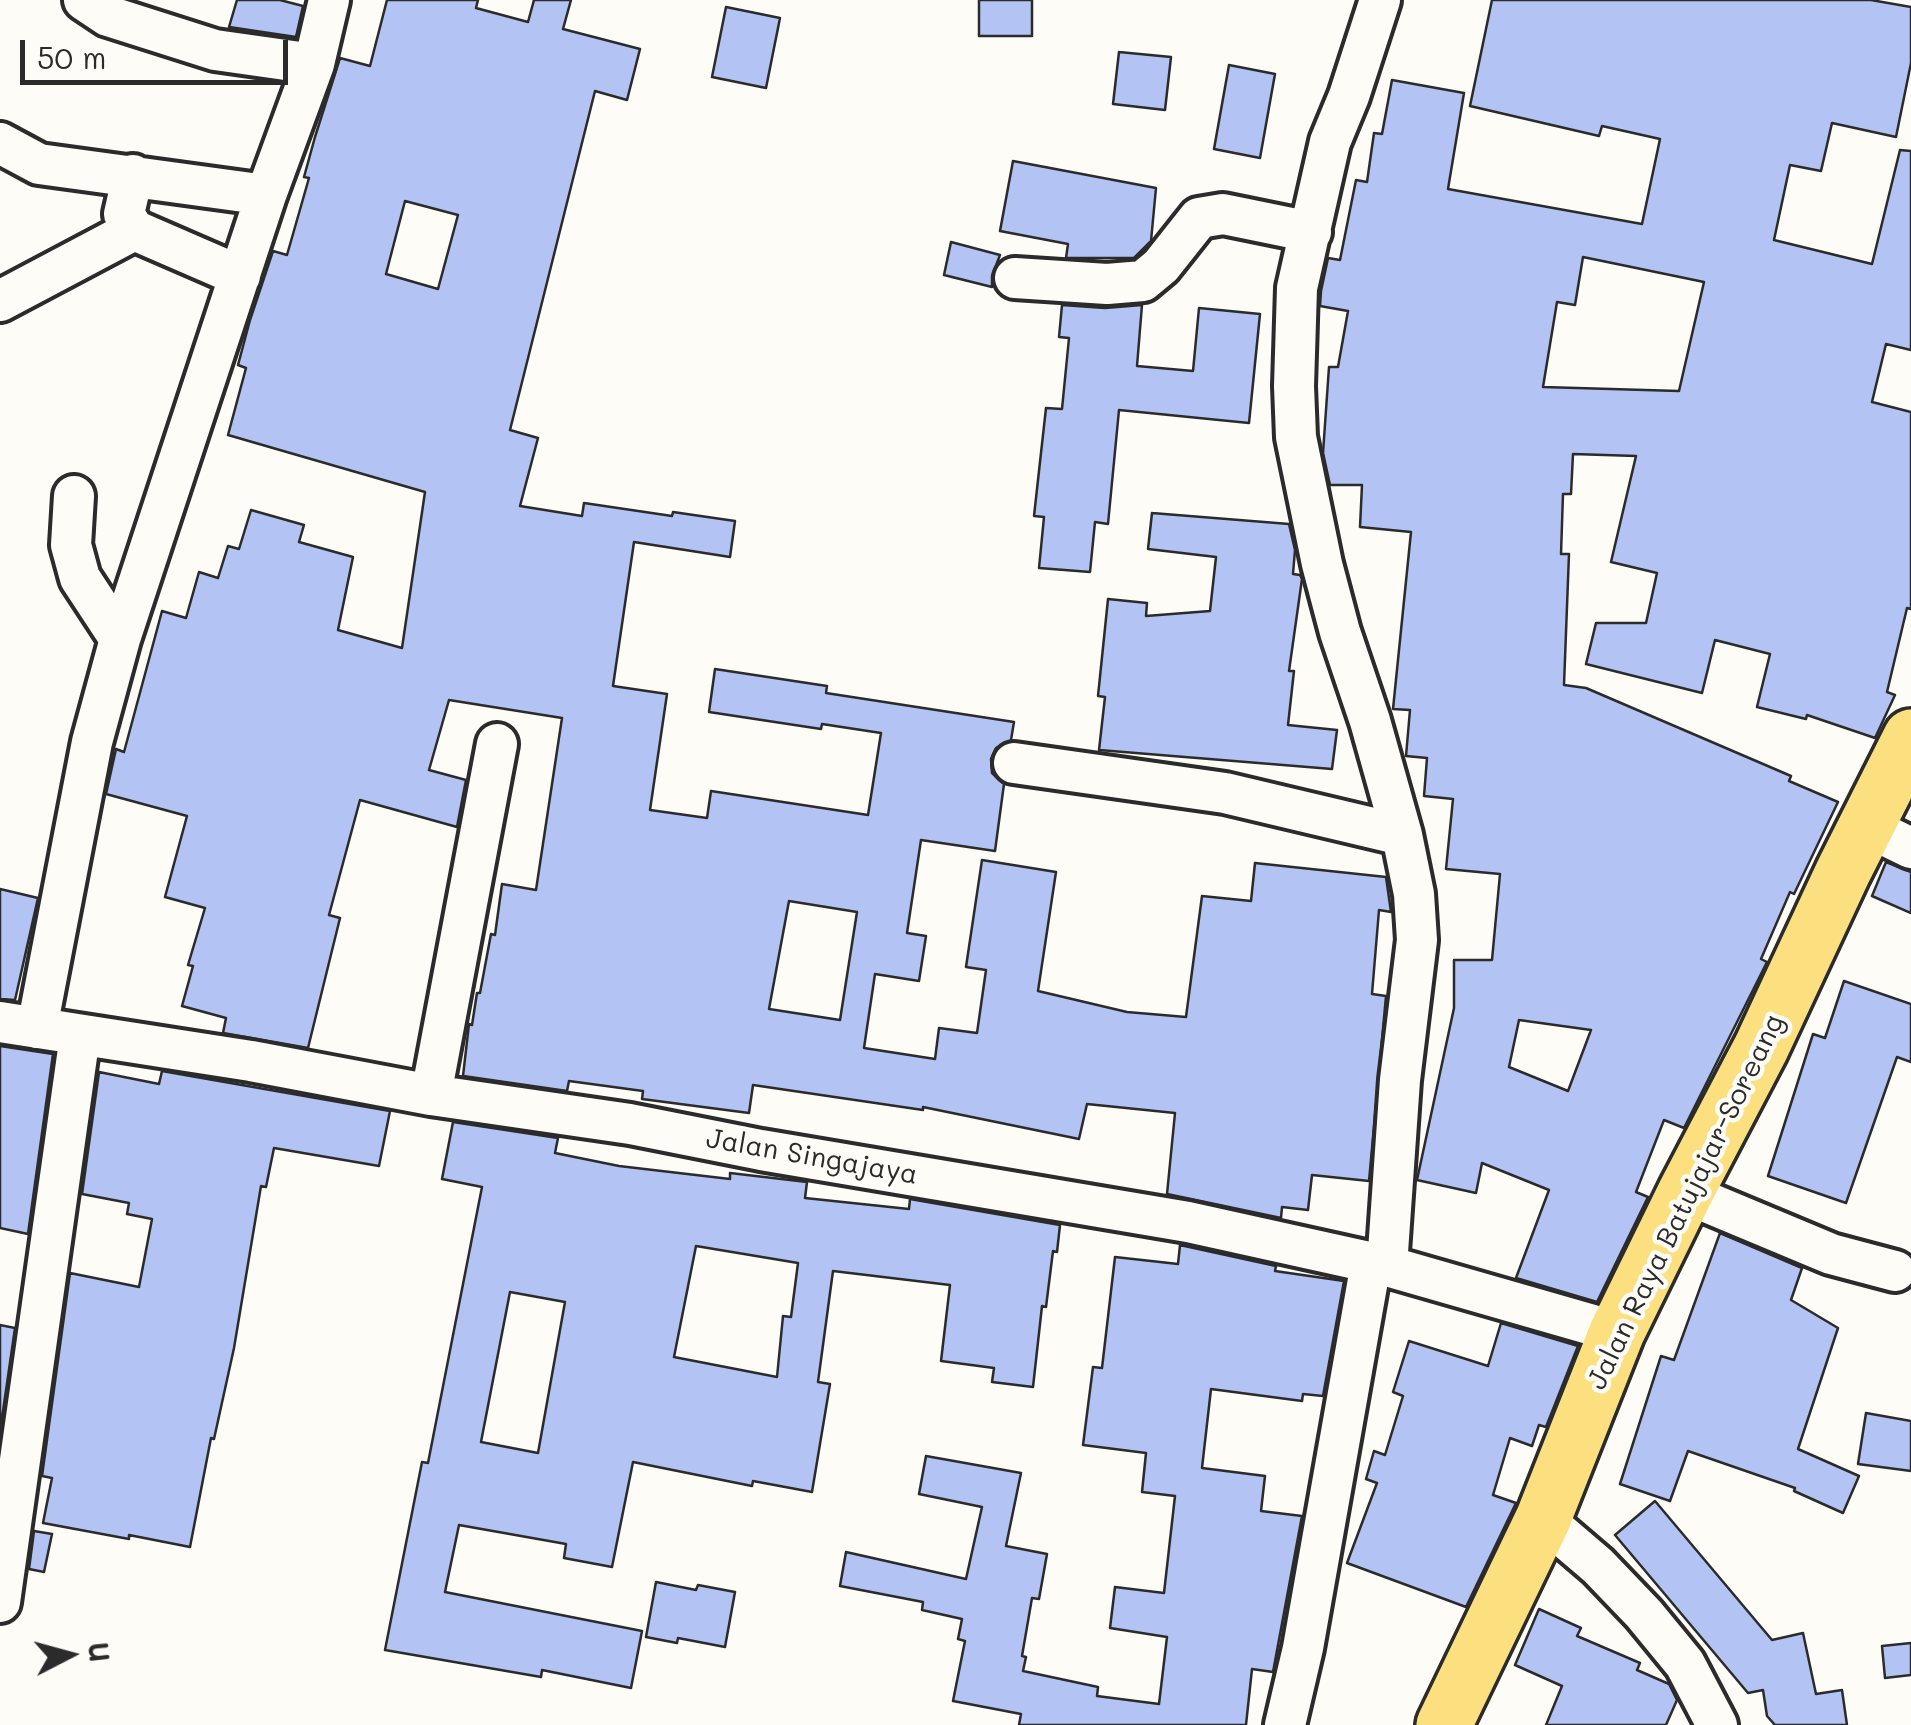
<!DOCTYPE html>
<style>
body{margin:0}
#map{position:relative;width:1911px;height:1725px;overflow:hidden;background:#fdfcf7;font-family:Mali,sans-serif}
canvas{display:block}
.north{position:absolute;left:20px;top:1605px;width:100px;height:100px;-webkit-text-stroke:8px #fdfcf7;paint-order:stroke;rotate:84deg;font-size:28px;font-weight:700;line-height:40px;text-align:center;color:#2b2b2b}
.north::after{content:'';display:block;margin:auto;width:35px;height:45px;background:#2b2b2b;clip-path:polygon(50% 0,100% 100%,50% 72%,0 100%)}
.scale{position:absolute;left:20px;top:40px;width:268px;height:45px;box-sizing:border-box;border:5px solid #2b2b2b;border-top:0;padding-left:12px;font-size:30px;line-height:35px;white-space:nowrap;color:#2b2b2b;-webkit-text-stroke:8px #fdfcf7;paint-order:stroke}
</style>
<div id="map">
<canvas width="1911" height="1725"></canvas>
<div class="north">U</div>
<div class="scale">50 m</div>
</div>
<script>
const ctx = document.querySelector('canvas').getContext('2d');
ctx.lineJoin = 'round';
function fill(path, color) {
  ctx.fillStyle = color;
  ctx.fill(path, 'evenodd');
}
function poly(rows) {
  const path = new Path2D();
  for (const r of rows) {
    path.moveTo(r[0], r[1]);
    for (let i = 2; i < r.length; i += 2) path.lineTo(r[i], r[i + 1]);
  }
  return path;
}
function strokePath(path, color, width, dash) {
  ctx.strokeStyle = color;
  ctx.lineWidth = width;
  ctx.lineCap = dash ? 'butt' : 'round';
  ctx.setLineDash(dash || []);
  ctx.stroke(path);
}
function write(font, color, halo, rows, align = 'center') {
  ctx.font = font + ' Mali,sans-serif';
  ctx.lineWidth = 9;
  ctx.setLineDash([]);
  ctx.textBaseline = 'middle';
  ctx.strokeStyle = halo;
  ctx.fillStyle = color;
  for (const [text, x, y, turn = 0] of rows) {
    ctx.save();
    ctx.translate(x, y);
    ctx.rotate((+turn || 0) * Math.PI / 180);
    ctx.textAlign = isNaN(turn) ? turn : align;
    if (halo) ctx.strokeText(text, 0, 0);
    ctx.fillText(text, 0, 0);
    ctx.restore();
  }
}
const building = poly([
 [237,0,280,0,303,6,296,37,229,27,237,0],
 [387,0,478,0,476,8,528,22,534,0,571,0,563,29,640,49,627,100,595,91,510,430,538,438,520,506,582,516,584,503,672,516,673,512,735,521,730,557,634,542,613,686,667,694,650,810,707,818,711,791,868,815,881,733,822,724,821,729,709,712,715,669,827,686,826,693,1014,722,1011,740,996,748,991,759,992,773,1004,784,995,851,921,840,907,933,926,936,919,981,875,974,864,1048,935,1059,939,1028,977,1033,986,970,966,967,982,860,1056,872,1038,991,1127,1012,1186,1017,1202,896,1251,901,1255,863,1386,877,1391,912,1379,910,1372,994,1386,996,1369,1181,1312,1175,1308,1210,1282,1207,1281,1218,1167,1194,1175,1113,1087,1104,1079,1139,923,1107,923,1110,753,1085,749,1113,642,1099,643,1091,569,1081,567,1091,463,1076,469,1024,472,1025,477,993,480,993,491,934,495,935,502,884,536,890,562,718,449,700,429,770,466,780,457,827,360,800,329,915,340,918,308,1048,223,1033,226,1018,182,1006,193,966,188,965,205,908,165,897,187,816,106,794,116,749,124,752,162,611,186,618,199,572,218,578,228,546,239,549,251,510,304,525,299,542,353,557,338,630,402,648,425,492,228,435,246,368,238,365,250,320,273,251,287,255,309,178,304,177,315,137,340,58,370,66,387,0],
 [405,201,458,215,438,289,386,274,405,201],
 [789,901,857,912,840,1020,769,1009,789,901],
 [979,0,1032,0,1032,36,979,36,979,0],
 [1492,0,1871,0,1911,7,1911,63,1896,137,1832,123,1821,171,1790,165,1774,240,1872,264,1900,150,1911,151,1911,350,1886,344,1872,402,1911,412,1911,609,1907,608,1887,692,1895,695,1875,738,1807,715,1806,719,1757,707,1770,654,1715,640,1702,693,1586,664,1596,623,1646,623,1657,573,1611,562,1636,456,1573,454,1571,494,1563,494,1561,554,1569,554,1564,685,1586,688,1791,776,1789,781,1838,802,1794,894,1790,892,1761,959,1767,962,1684,1128,1664,1120,1636,1192,1648,1197,1597,1302,1516,1278,1549,1190,1482,1163,1476,1193,1417,1180,1454,1008,1454,960,1492,960,1500,874,1446,869,1453,799,1424,796,1427,758,1406,756,1410,710,1393,709,1411,532,1360,527,1362,485,1330,485,1323,453,1329,367,1338,367,1348,311,1320,306,1321,291,1328,258,1340,260,1356,180,1367,182,1374,133,1382,134,1392,80,1464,93,1448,189,1642,224,1660,139,1602,126,1599,136,1470,106,1492,0],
 [1583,257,1704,282,1679,391,1543,387,1557,302,1575,305,1583,257],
 [1519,1020,1591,1030,1568,1091,1509,1067,1519,1020],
 [726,7,780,18,766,88,712,77,726,7],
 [1119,52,1171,57,1165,110,1113,104,1119,52],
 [1229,65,1275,74,1260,158,1214,149,1229,65],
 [1013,161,1156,188,1151,241,1134,258,1066,258,1068,244,1000,231,1013,161],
 [951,242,1000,255,992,276,992,287,944,275,951,242],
 [1062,305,1105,308,1142,305,1137,366,1193,371,1199,308,1260,314,1249,423,1119,410,1108,524,1095,522,1090,572,1039,568,1044,517,1034,516,1046,408,1062,409,1069,338,1059,337,1062,305],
 [1152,513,1289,524,1295,550,1293,574,1300,575,1302,579,1289,671,1294,671,1288,725,1337,730,1332,769,1099,750,1105,697,1098,696,1108,599,1147,603,1146,616,1210,611,1216,557,1148,549,1152,513],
 [1886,862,1911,872,1911,913,1872,896,1886,862],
 [0,889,38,898,15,1000,0,999,0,889],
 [1844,981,1911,1004,1911,1062,1897,1057,1846,1203,1768,1176,1813,1034,1825,1038,1844,981],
 [0,1046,53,1054,28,1234,0,1228,0,1046],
 [162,1071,390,1111,379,1166,274,1148,266,1187,261,1186,234,1348,214,1439,211,1438,190,1547,129,1535,129,1539,43,1523,52,1478,42,1476,70,1273,139,1287,152,1219,127,1214,129,1203,82,1194,99,1072,159,1084,162,1071],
 [453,1122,558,1138,555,1153,619,1166,730,1179,730,1173,807,1182,805,1198,909,1209,910,1199,1060,1225,1057,1252,1053,1251,1046,1307,1042,1306,1033,1387,992,1382,994,1368,941,1361,950,1285,833,1271,818,1382,830,1384,812,1492,753,1481,752,1486,633,1462,612,1567,564,1558,566,1544,459,1525,445,1592,642,1631,631,1688,542,1670,541,1677,385,1650,422,1462,428,1463,482,1187,442,1179,453,1122],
 [696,1246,798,1263,791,1317,783,1316,777,1377,674,1357,696,1246],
 [510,1292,565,1302,538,1453,481,1442,510,1292],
 [1720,1233,1802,1268,1791,1300,1838,1328,1798,1449,1859,1476,1843,1513,1794,1491,1795,1488,1688,1451,1670,1501,1620,1484,1661,1356,1674,1360,1720,1233],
 [1180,1245,1276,1266,1275,1271,1344,1281,1323,1396,1303,1394,1302,1401,1211,1389,1202,1468,1265,1476,1261,1511,1302,1516,1273,1672,1252,1669,1246,1725,1019,1725,1021,1714,953,1701,965,1641,958,1639,962,1619,922,1610,923,1602,840,1586,846,1552,966,1579,982,1507,919,1494,926,1456,1021,1473,1006,1546,1047,1554,1039,1599,1032,1598,1022,1656,1026,1657,1023,1671,1098,1687,1097,1696,1159,1704,1167,1637,1110,1628,1115,1587,1164,1593,1175,1496,1142,1492,1146,1453,1083,1445,1093,1367,1102,1368,1115,1257,1178,1264,1180,1245],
 [1501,1323,1578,1346,1546,1427,1539,1425,1532,1446,1510,1438,1493,1495,1516,1503,1466,1607,1347,1563,1377,1483,1366,1479,1374,1451,1385,1455,1403,1396,1393,1392,1409,1341,1488,1366,1501,1323],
 [0,1325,15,1328,0,1432,0,1325],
 [1866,1413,1911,1421,1911,1471,1858,1464,1866,1413],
 [1655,1501,1772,1640,1803,1633,1816,1694,1842,1690,1847,1725,1775,1725,1767,1716,1763,1690,1748,1693,1615,1535,1655,1501],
 [34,1531,52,1534,44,1572,29,1569,34,1531],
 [656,1582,696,1590,698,1585,735,1592,725,1647,678,1638,677,1643,646,1637,656,1582],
 [1539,1609,1581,1628,1577,1636,1640,1663,1637,1670,1669,1684,1677,1700,1666,1725,1546,1725,1562,1686,1515,1665,1539,1609],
 [1911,1643,1911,1675,1885,1678,1882,1646,1911,1643]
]);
const minor = poly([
 [84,0,108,16,215,50,314,64],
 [1380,0,1349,96,1330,142,1297,288,1294,386,1296,437,1322,564,1340,632,1370,721,1402,835,1414,894,1417,940,1400,1080,1387,1266],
 [0,143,39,164,266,195],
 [133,175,124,214,134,230,240,276],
 [1015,278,1107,284,1143,281,1161,266,1199,218,1223,214,1311,232],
 [0,301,134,230],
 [74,496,71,545,80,578,120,639],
 [1014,763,1225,793,1402,835],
 [1866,826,1911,848],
 [0,1022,251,1061,431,1095,630,1124,761,1150,1188,1222,1387,1266,1617,1332],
 [37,1028,92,742,120,639,266,195,314,64,329,0],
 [431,1095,497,744],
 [1685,1193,1831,1254,1895,1271],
 [1543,1519,1598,1566,1644,1614,1685,1664,1717,1725],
 [0,1602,80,1035],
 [1285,1725,1303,1648,1371,1263]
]);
const highway = poly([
 [1444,1725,1543,1519,1617,1332,1685,1193,1761,1048,1843,872,1911,737]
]);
const streetNames = [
 ["Jalan Singajaya",812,1157,10],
 ["Jalan Raya Batujajar-Soreang",1686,1202,-64]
];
fill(building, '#b3c4f4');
strokePath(building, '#2b2b2b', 2.5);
strokePath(minor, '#2b2b2b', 48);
strokePath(highway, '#2b2b2b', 62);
strokePath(minor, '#fdfcf7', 40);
strokePath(highway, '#fce080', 55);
write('28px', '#2b2b2b', '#fdfcf7', streetNames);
</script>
